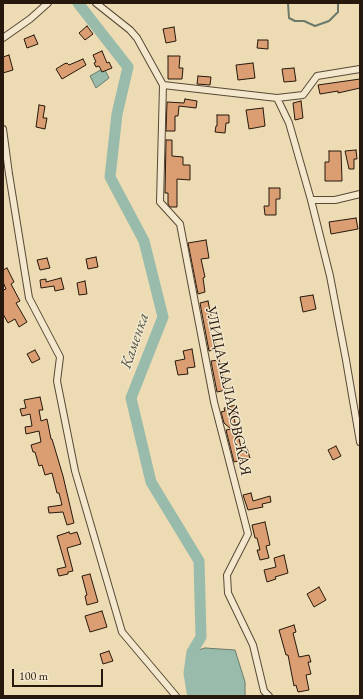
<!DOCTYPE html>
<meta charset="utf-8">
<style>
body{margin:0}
#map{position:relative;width:363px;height:699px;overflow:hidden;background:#ecdbb3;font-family:"EB Garamond",serif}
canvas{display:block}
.frame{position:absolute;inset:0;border:4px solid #26180c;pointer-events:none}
.scale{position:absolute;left:12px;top:669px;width:91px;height:18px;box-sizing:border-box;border:2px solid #26180c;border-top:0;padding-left:5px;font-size:12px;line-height:14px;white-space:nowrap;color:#26180c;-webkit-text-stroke:3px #f3e8ce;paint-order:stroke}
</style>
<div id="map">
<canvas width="363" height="699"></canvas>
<div class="frame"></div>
<div class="scale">100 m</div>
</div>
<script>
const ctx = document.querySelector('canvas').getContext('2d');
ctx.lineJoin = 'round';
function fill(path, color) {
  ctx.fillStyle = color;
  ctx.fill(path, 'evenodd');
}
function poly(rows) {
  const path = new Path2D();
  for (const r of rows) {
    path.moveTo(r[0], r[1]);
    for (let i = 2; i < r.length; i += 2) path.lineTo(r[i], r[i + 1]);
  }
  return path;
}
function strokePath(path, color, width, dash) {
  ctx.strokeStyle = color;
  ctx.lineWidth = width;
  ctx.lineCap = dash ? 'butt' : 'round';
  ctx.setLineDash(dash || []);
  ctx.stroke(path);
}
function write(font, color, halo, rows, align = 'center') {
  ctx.font = font + ' "EB Garamond",serif';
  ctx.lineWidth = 3;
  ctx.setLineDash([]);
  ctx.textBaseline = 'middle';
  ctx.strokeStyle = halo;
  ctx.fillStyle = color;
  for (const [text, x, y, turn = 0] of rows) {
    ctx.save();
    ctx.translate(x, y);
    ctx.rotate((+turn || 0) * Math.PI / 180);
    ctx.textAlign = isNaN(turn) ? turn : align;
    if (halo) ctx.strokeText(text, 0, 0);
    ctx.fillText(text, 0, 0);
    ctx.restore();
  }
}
const water = poly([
 [104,68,109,78,96,88,90,76,104,68],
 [205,648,235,650,245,682,245,696,197,696,192,692,189,673,192,652,205,648]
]);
const stream = poly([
 [288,3,289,18,295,21,304,21,315,26,329,21,338,12,338,3],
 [79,4,80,3]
]);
const river = poly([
 [78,3,128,67,117,114,110,177,144,241,163,317,131,398,151,482,199,561,201,637,192,652,189,673,192,692,197,696]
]);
const building = poly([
 [87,26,93,34,85,40,79,33,87,26],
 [174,27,176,41,166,43,163,29,174,27],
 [34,35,38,44,27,48,24,39,34,35],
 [258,40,268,40,268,49,257,48,258,40],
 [102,51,107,63,109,62,112,68,102,72,99,66,96,67,94,63,96,62,93,55,102,51],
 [9,55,13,70,3,73,3,57,9,55],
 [168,56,180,56,179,68,183,68,182,79,168,79,168,56],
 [83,59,86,65,62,79,56,69,64,64,67,63,69,65,83,59],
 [253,63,255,78,238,80,236,65,253,63],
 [294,68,296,81,284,82,282,69,294,68],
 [198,76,211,77,210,85,197,84,198,76],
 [360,79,360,88,338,93,338,91,320,94,318,85,360,79],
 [185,99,197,101,196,108,179,106,178,116,175,116,175,131,166,131,167,102,184,103,185,99],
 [301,101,303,118,295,120,293,103,301,101],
 [39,105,45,106,43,118,47,118,45,129,36,127,39,105],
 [263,108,265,126,249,129,246,110,263,108],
 [217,115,229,115,229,123,226,123,225,133,215,132,216,126,217,126,217,115],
 [166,140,172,140,172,156,183,157,183,165,190,165,190,180,177,179,177,207,170,207,168,204,168,193,165,193,166,140],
 [356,150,357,159,354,159,354,169,349,169,345,151,356,150],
 [329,151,341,151,342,181,325,181,325,162,329,162,329,151],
 [269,188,280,188,280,199,276,199,276,215,265,215,264,206,269,206,269,188],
 [356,218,358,229,331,234,329,222,356,218],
 [206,240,209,258,201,259,205,277,203,278,205,292,198,294,188,243,206,240],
 [96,257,98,267,88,269,86,259,96,257],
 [47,258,50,268,40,270,37,260,47,258],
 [7,268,14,282,11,284,20,301,16,303,27,322,19,327,15,319,8,323,3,314,3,290,6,289,3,282,3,270,7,268],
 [61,278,64,289,55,291,54,286,41,288,40,280,46,279,46,282,61,278],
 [85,281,87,294,79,295,77,283,85,281],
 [313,295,316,309,303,312,300,297,313,295],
 [208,301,211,316,209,317,212,337,214,337,217,349,209,351,200,303,208,301],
 [192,349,195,367,187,368,188,374,178,375,175,361,185,359,183,351,192,349],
 [35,350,40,359,32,363,27,354,35,350],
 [219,360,226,390,217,392,211,361,219,360],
 [40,397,43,410,39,410,41,421,47,419,51,439,52,439,63,476,74,523,67,525,63,512,49,513,48,507,62,505,59,493,57,493,52,473,45,475,42,465,39,466,35,452,33,452,31,445,41,442,39,431,26,434,25,427,32,426,30,414,22,416,20,409,26,408,24,400,40,397],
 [236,405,237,413,233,414,241,447,246,445,250,458,234,462,226,430,231,429,224,423,221,412,225,411,224,408,236,405],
 [336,446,341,456,333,460,328,450,336,446],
 [251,493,253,501,270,496,271,502,262,504,263,507,248,510,243,495,251,493],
 [265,522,270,545,266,546,269,558,260,560,257,550,260,550,257,538,255,538,252,525,265,522],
 [69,532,70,534,77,532,81,544,67,548,73,571,68,572,68,574,59,576,57,569,66,567,57,536,69,532],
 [284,555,288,573,275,577,276,579,267,582,264,570,276,567,274,558,284,555],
 [90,574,98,602,87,605,85,596,87,595,82,576,90,574],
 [319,587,326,600,314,607,307,594,319,587],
 [102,611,107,627,90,632,85,616,102,611],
 [294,625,296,632,293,633,299,657,309,655,311,662,308,662,311,674,306,675,309,690,298,692,296,685,294,686,288,655,286,655,279,630,294,625],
 [109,651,113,661,103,664,100,654,109,651]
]);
const street = poly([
 [96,3,130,30,137,38,163,85,277,98,289,123,311,200,330,276,346,360,360,442],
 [3,38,30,19,48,3],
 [163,85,160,202,180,224,214,402,248,534,227,575,228,593,253,645,264,691,269,696],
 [277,98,303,95,317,76,360,69],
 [3,129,9,174,29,298,60,357,57,381,75,471,122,632,176,696],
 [311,200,335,200,360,194]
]);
const streetNames = [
 ["УЛИЦА МАЛАХОВСКАЯ",228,391,78]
];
const waterNames = [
 ["Каменка",135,341,-71]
];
fill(water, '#99bbab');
strokePath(water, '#6b7a6b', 1);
strokePath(stream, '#6b7a6b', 2);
strokePath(river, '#99bbab', 11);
fill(building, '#da9e72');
strokePath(building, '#26180c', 1);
strokePath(street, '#584936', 8);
strokePath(street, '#f3e8ce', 6);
write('15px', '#26180c', '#f3e8ce', streetNames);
write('italic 16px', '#4e5144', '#f3e8ce', waterNames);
</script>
